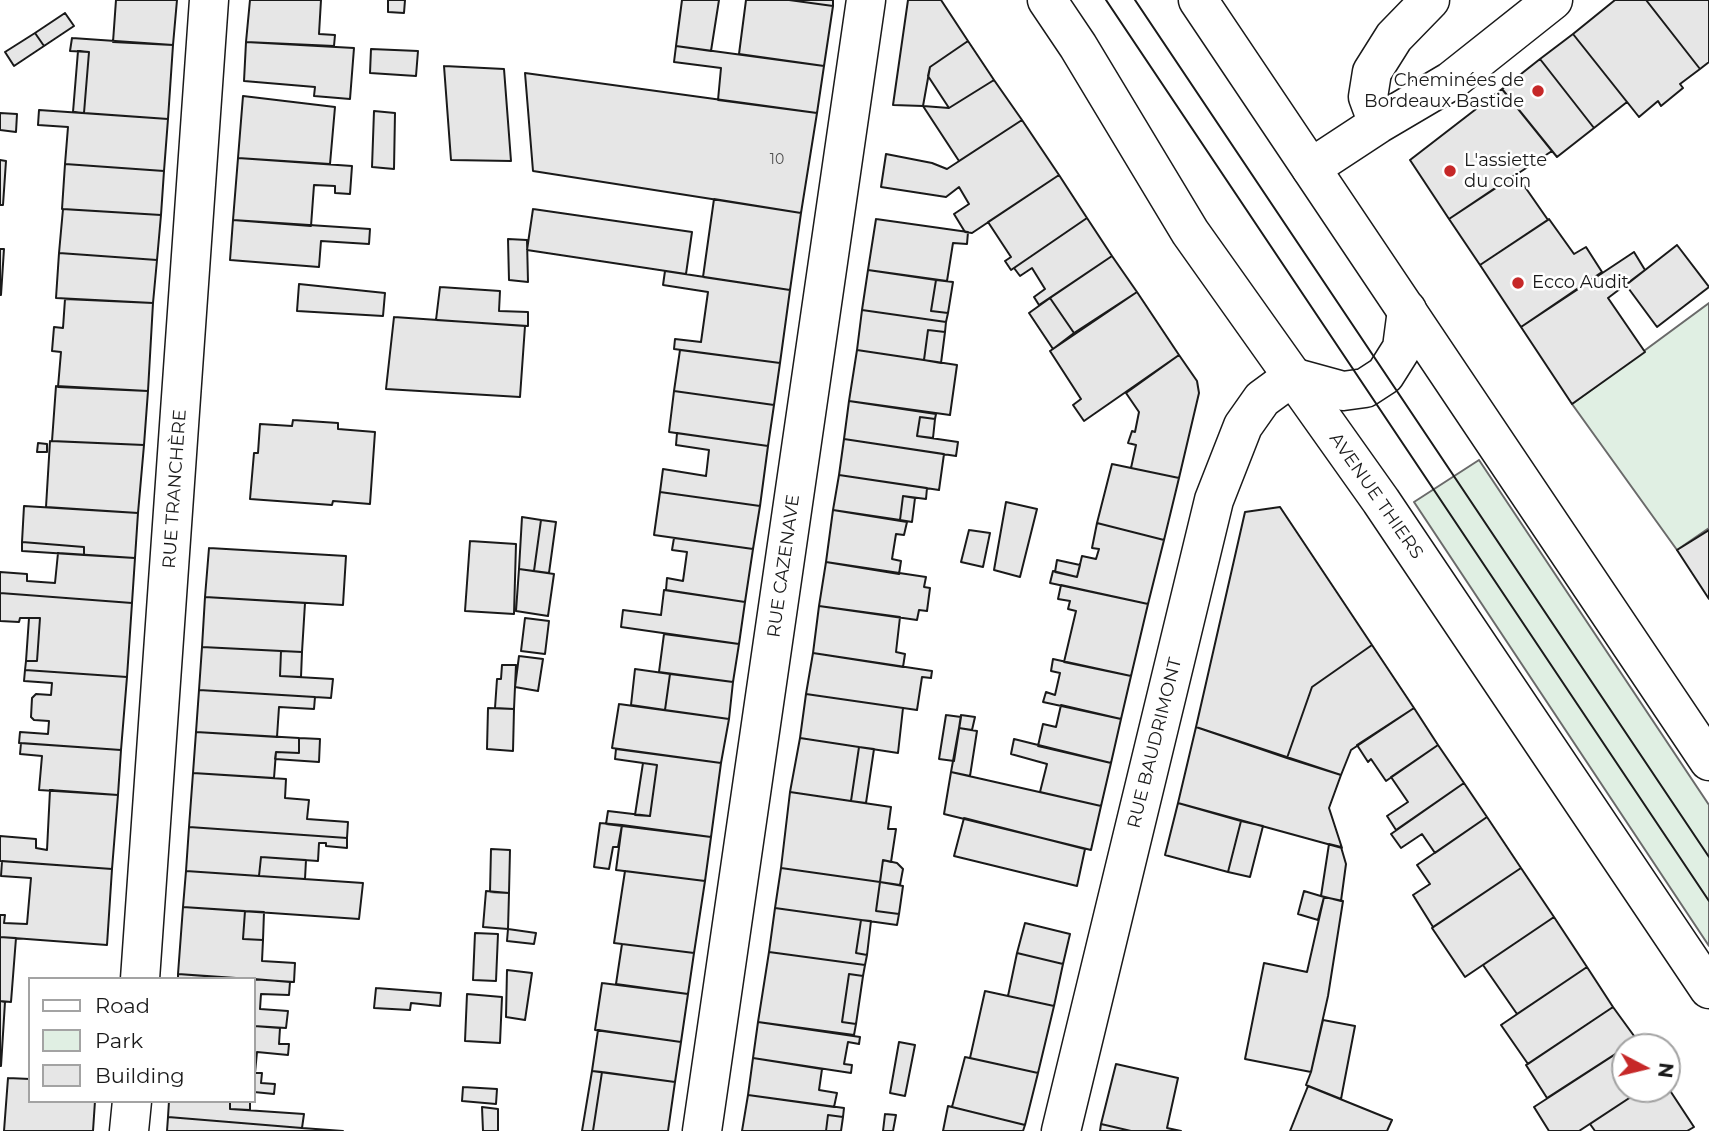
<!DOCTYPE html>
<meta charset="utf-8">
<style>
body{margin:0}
#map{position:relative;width:1709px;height:1131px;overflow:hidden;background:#fff;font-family:Montserrat,sans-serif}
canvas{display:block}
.legend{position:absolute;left:28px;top:977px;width:228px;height:126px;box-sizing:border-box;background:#fff;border:2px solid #a3a3a3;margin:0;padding:9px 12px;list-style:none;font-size:21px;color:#1a1a1a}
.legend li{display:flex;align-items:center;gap:14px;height:35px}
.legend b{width:35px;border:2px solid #a3a3a3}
.north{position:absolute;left:1611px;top:1033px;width:70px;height:70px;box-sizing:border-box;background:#fff;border:2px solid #a3a3a3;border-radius:50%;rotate:97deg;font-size:19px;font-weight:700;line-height:28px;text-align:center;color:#1a1a1a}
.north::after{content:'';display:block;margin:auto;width:24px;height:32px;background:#c62828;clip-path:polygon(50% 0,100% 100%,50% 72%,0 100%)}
</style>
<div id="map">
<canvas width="1709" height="1131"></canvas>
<ul class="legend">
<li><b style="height:9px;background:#fff"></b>Road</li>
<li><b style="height:19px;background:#e0efe3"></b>Park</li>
<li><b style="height:19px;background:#e6e6e6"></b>Building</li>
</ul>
<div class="north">N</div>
</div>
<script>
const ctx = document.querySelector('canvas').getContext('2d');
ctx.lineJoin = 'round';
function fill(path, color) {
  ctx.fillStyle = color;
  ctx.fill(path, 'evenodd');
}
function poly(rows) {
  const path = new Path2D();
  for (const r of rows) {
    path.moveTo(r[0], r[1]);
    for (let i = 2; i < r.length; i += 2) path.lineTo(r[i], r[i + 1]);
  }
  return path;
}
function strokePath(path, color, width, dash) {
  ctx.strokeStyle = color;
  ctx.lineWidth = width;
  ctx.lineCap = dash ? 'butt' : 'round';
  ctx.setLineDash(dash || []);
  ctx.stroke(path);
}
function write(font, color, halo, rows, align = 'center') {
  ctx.font = font + ' Montserrat,sans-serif';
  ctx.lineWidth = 5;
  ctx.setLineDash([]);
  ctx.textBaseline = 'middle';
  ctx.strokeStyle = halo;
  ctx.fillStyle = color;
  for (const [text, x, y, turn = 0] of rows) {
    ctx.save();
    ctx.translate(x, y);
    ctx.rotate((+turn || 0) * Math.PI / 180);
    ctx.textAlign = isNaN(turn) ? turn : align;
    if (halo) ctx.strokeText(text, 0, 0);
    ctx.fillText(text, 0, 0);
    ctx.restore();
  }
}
const green = poly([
 [1709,303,1709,528,1677,550,1572,404,1709,303],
 [1479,460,1709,805,1709,946,1414,502,1479,460]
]);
const building = poly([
 [116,0,177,0,173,45,113,42,116,0],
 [250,0,321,0,319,34,335,35,334,46,246,42,250,0],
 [388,0,405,0,404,13,388,12,388,0],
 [682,0,719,0,711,51,676,46,682,0],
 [746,0,789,0,833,6,824,66,739,54,746,0],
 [789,0,833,0,833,6,789,0],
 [908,0,941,0,968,41,930,67,923,106,893,105,908,0],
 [1615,0,1646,0,1700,69,1680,84,1683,88,1661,106,1658,101,1639,117,1573,34,1615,0],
 [1646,0,1709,0,1709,62,1700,69,1646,0],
 [65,13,74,26,44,46,35,33,65,13],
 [35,33,44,46,14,66,5,52,35,33],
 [1573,34,1627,102,1594,128,1540,59,1573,34],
 [72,38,173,45,168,119,84,113,89,52,70,51,72,38],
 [968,41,994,80,949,108,928,76,930,67,968,41],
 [246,42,354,48,350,99,314,96,315,87,244,81,246,42],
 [676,46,824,66,817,113,718,100,721,68,674,62,676,46],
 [371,49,418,51,416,76,370,73,371,49],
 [78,51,89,52,84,113,73,112,78,51],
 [1540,59,1594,128,1557,157,1502,89,1540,59],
 [444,66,504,69,511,161,451,160,444,66],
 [525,73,817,113,801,213,533,171,525,73],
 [994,80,1022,120,959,161,923,106,949,108,994,80],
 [1502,89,1552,151,1449,219,1410,160,1502,89],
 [243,96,335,107,330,164,238,158,243,96],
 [39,110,168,119,164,171,65,164,68,127,38,125,39,110],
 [374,111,395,113,394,169,372,167,374,111],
 [0,113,17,114,16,132,0,130,0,113],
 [1022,120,1059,175,972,233,965,232,954,214,969,204,959,187,946,197,881,187,886,154,932,163,947,169,1022,120],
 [238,158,352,166,350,194,335,193,335,186,314,185,311,226,233,220,238,158],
 [0,160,6,161,3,205,0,205,0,160],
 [65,164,164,171,161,215,62,209,65,164],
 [1516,174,1548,220,1480,265,1449,219,1516,174],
 [1059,175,1087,218,1011,270,1005,261,1011,257,988,222,1059,175],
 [714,199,801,213,790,290,703,277,714,199],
 [63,209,161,215,157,260,59,253,63,209],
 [533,209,692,232,686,274,527,250,533,209],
 [1087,218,1112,256,1039,305,1034,297,1045,289,1032,268,1020,276,1014,268,1087,218],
 [876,219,968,232,967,244,953,243,947,281,868,270,876,219],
 [1549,219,1574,254,1586,247,1602,272,1521,327,1480,265,1549,219],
 [233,220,370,229,369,244,321,241,319,267,230,260,233,220],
 [508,239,527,240,528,282,509,280,508,239],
 [1677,245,1709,287,1657,327,1626,285,1677,245],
 [0,249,4,249,1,295,0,295,0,249],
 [1634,252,1645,270,1608,298,1645,352,1572,404,1521,327,1634,252],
 [59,253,157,260,153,303,56,298,59,253],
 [1112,256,1137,292,1074,333,1050,298,1112,256],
 [868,270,936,280,931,311,948,313,946,322,862,310,868,270],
 [665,271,790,290,780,363,674,349,675,339,701,342,708,292,663,285,665,271],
 [936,280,953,282,948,313,931,311,936,280],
 [299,284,385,293,383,316,297,311,299,284],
 [440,287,500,291,499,311,528,312,528,326,436,320,440,287],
 [1137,292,1179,355,1084,421,1073,405,1081,399,1050,351,1137,292],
 [1050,298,1074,333,1053,349,1029,313,1050,298],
 [65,299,153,303,148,391,58,387,61,352,52,351,54,327,63,328,65,299],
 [862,310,946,322,945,332,928,330,924,360,857,350,862,310],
 [394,317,525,326,520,397,386,389,394,317],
 [928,330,945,332,941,363,924,360,928,330],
 [680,350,780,363,774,405,674,391,680,350],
 [857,350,957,365,950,415,849,401,857,350],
 [1179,355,1197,381,1199,393,1179,478,1131,468,1136,445,1128,443,1132,431,1135,432,1139,412,1126,393,1179,355],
 [56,386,148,391,144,445,52,441,56,386],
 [674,391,774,405,768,446,669,432,674,391],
 [849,401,936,414,935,419,920,417,917,436,958,442,956,456,844,439,849,401],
 [920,417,935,419,933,438,917,436,920,417],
 [293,420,338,423,338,429,375,432,370,504,333,501,332,505,250,499,254,453,258,453,260,424,292,426,293,420],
 [677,433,768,446,760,506,660,492,663,469,706,476,709,450,676,445,677,433],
 [844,439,944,454,939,490,839,475,844,439],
 [50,441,144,445,138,513,46,507,50,441],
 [38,443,47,444,47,452,37,452,38,443],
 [1112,464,1179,478,1164,540,1097,523,1112,464],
 [839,475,927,488,926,499,903,496,900,520,833,510,839,475],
 [660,492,760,506,753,549,654,535,660,492],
 [903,496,915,498,912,522,900,520,903,496],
 [1006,502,1037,509,1020,577,994,570,1006,502],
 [24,506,138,513,135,558,84,555,84,547,22,542,24,506],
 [1280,507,1372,645,1312,687,1287,758,1196,727,1245,512,1280,507],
 [833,510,907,522,904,535,896,534,892,559,901,561,899,574,826,562,833,510],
 [522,517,541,520,534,571,519,569,522,517],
 [541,520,556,522,549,573,534,571,541,520],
 [1097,523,1164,540,1148,604,1050,583,1053,571,1077,577,1082,556,1096,559,1099,549,1092,548,1097,523],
 [969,530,990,533,983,567,961,562,969,530],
 [1709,530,1709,599,1677,550,1709,530],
 [674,538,753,549,745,602,666,590,667,578,683,581,687,552,672,550,674,538],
 [470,541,516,544,514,614,465,611,470,541],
 [22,542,84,547,84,555,22,551,22,542],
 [209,548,346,556,343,605,205,597,209,548],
 [58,553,135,558,132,603,0,593,0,572,27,574,27,581,55,583,58,553],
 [1057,560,1080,565,1077,577,1055,572,1057,560],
 [826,562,926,577,924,587,930,588,927,611,919,610,917,620,819,606,826,562],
 [519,569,554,574,548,616,516,611,519,569],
 [1061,585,1148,604,1131,676,1064,662,1076,611,1068,609,1070,601,1058,599,1061,585],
 [664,590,745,602,739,644,621,627,623,610,661,615,664,590],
 [0,593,132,603,127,677,25,670,26,661,37,661,40,618,20,618,19,622,0,621,0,593],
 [205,597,305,603,302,652,202,647,205,597],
 [819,606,900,617,896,652,905,654,903,667,813,653,819,606],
 [29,618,40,618,37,661,26,661,29,618],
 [525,618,549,621,545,654,521,651,525,618],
 [664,634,739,644,733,682,659,672,664,634],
 [1372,645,1414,708,1351,750,1341,775,1287,758,1312,687,1372,645],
 [202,647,281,651,280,676,333,679,331,698,199,690,202,647],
 [281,651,302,652,301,677,280,676,281,651],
 [813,653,932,671,931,678,922,677,917,710,806,694,813,653],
 [519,656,543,659,538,691,515,687,519,656],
 [1053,659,1131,676,1121,719,1043,702,1046,692,1055,695,1060,673,1051,671,1053,659],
 [502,665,516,665,514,709,495,708,497,679,501,679,502,665],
 [635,669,670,674,665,710,631,705,635,669],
 [25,670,127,677,121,750,19,743,20,732,48,734,49,721,34,720,31,717,32,698,36,694,51,695,52,683,24,681,25,670],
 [670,674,733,682,729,719,665,710,670,674],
 [199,690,315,697,314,709,279,707,277,737,196,732,199,690],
 [806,694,903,708,898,753,800,738,806,694],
 [619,704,729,719,721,763,612,748,619,704],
 [1061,705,1121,719,1111,763,1038,746,1043,724,1056,727,1061,705],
 [488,708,514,709,513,751,487,749,488,708],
 [1414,708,1438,745,1386,781,1371,759,1368,762,1357,745,1414,708],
 [946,715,961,717,954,761,939,759,946,715],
 [961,715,975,717,972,730,959,728,961,715],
 [1196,727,1341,775,1329,808,1342,848,1178,803,1196,727],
 [959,728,977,731,970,776,951,772,959,728],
 [196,732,299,738,299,753,276,752,274,778,193,773,196,732],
 [299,738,320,739,319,762,275,759,276,752,299,753,299,738],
 [800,738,859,747,851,801,790,792,800,738],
 [1014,739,1111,763,1101,806,1040,792,1047,764,1011,754,1014,739],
 [21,743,121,750,118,795,39,790,42,756,20,754,21,743],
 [1438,745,1464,783,1396,830,1387,816,1408,802,1391,777,1438,745],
 [859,747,874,749,866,803,851,801,859,747],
 [616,749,721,763,711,837,606,824,608,811,650,816,657,765,615,759,616,749],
 [643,763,657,765,650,816,635,815,643,763],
 [951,772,1101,806,1091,850,944,814,951,772],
 [193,773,286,779,285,798,309,800,307,819,348,822,347,838,189,827,193,773],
 [1464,783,1487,817,1435,853,1422,834,1401,848,1391,834,1464,783],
 [50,790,118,795,112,869,0,861,0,836,36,839,36,848,47,850,50,790],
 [790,792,891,807,888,829,896,829,891,862,883,860,880,882,781,868,790,792],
 [1178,803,1241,821,1228,872,1165,855,1178,803],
 [1487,817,1521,868,1433,927,1413,895,1430,884,1417,865,1487,817],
 [964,818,1085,849,1077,886,954,856,964,818],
 [1241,821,1263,826,1250,877,1228,872,1241,821],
 [600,823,622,825,618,847,613,847,609,869,594,867,600,823],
 [622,825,711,837,705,881,616,870,622,825],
 [189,827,347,838,347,848,326,846,326,843,319,843,318,861,261,857,259,876,186,871,189,827],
 [1329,844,1341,847,1346,864,1341,901,1321,896,1329,844],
 [491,849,510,850,509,893,490,892,491,849],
 [261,857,306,860,305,879,259,876,261,857],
 [883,860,897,863,903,869,900,885,880,882,883,860],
 [2,861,112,869,107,945,0,937,0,915,5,915,4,923,27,924,31,878,1,876,2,861],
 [781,868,880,882,876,911,899,914,897,925,775,908,781,868],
 [1521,868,1554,917,1465,977,1432,928,1521,868],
 [186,871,363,883,359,919,183,907,186,871],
 [625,871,705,881,694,953,614,943,625,871],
 [880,882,903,886,899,914,876,911,880,882],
 [486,891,509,893,508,929,483,927,486,891],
 [1304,891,1324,897,1318,920,1298,914,1304,891],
 [1324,897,1343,901,1328,996,1311,1072,1245,1059,1264,963,1307,972,1324,897],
 [183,907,245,911,243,939,263,940,262,961,295,963,294,982,178,974,183,907],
 [775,908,861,920,856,953,867,955,865,965,769,952,775,908],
 [245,911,264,912,263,940,243,939,245,911],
 [1554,917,1587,967,1517,1014,1483,965,1554,917],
 [861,920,871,921,867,955,856,953,861,920],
 [1025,923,1070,934,1063,964,1017,953,1025,923],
 [508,929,536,933,534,944,507,941,508,929],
 [475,933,498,934,496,981,473,980,475,933],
 [0,937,16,938,11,1002,0,1001,0,937],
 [622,944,694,953,688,994,616,984,622,944],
 [769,952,865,965,863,976,849,974,842,1022,856,1024,854,1035,758,1022,769,952],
 [1017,953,1063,964,1054,1006,1008,996,1017,953],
 [1587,967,1613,1007,1528,1064,1501,1025,1587,967],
 [507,970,532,973,525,1020,506,1017,507,970],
 [178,974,244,979,178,979,178,974],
 [849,974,863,976,856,1024,842,1022,849,974],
 [254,979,290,982,289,995,261,994,260,1009,288,1011,286,1028,254,1026,254,979],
 [602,983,688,994,681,1042,595,1030,602,983],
 [376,988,441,993,440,1006,411,1003,410,1010,374,1008,376,988],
 [985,991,1054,1006,1038,1073,970,1058,985,991],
 [467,994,502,997,500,1043,465,1041,467,994],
 [0,1001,5,1002,1,1066,0,1066,0,1001],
 [1613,1007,1637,1040,1547,1098,1526,1065,1613,1007],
 [1323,1020,1355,1026,1341,1099,1306,1085,1311,1072,1323,1020],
 [758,1022,860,1037,859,1044,848,1042,844,1064,852,1065,851,1073,753,1058,758,1022],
 [254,1026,280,1028,279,1044,289,1044,288,1055,257,1052,255,1073,262,1073,261,1083,275,1084,274,1094,254,1092,254,1026],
 [598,1030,681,1042,675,1082,592,1071,598,1030],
 [899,1042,915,1045,905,1096,890,1093,899,1042],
 [1625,1048,1625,1089,1643,1089,1579,1131,1549,1131,1534,1107,1625,1048],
 [965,1057,1038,1073,1025,1125,952,1107,965,1057],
 [753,1058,822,1069,819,1090,837,1093,834,1107,748,1095,753,1058],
 [1116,1064,1178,1078,1167,1128,1181,1131,1131,1131,1101,1124,1116,1064],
 [592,1071,602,1072,593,1131,582,1131,592,1071],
 [602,1072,675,1082,668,1131,593,1131,602,1072],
 [8,1078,30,1079,30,1101,95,1101,93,1131,4,1131,8,1078],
 [1308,1086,1392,1120,1387,1131,1290,1131,1308,1086],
 [1667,1086,1694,1127,1687,1131,1595,1131,1590,1124,1643,1089,1667,1089,1667,1086],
 [463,1087,497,1089,496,1104,462,1101,463,1087],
 [748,1095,844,1108,843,1117,828,1115,826,1131,742,1131,748,1095],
 [169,1101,230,1101,230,1109,304,1114,302,1128,168,1117,169,1101],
 [230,1101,250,1101,250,1110,230,1109,230,1101],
 [948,1106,1025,1125,1023,1131,943,1131,948,1106],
 [482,1107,498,1109,498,1131,483,1131,482,1107],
 [885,1114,896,1115,893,1131,883,1131,885,1114],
 [828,1115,843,1117,841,1131,826,1131,828,1115],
 [168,1117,302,1128,343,1131,167,1131,168,1117],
 [1101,1124,1131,1131,1100,1131,1101,1124]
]);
const minor = poly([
 [1378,124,1368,97,1372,72,1394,37,1430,0],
 [1311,168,1378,124,1451,81,1553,0],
 [140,979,209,0],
 [129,1131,132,1101],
 [702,1131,866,0],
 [1061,1131,1214,500,1243,426,1262,399,1292,377,1343,391,1365,388,1385,375,1402,348,1407,310]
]);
const tertiary = poly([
 [1047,0,1078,46,1190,232,1381,501,1709,989],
 [1198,0,1709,761]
]);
const tram = poly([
 [1106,0,1709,901],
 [1135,0,1709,857]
]);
const markers = [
 [1538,91,7,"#c62828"],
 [1450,171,7,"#c62828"],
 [1518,283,7,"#c62828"]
];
const numberNames = [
 ["10",777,160]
];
const poiNames = [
 ["Cheminées de",1524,81,"right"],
 ["Bordeaux Bastide",1524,102,"right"],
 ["L'assiette",1464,161],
 ["du coin",1464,182],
 ["Ecco Audit",1532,283]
];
const streetNames = [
 ["RUE TRANCHÈRE",175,489,-86],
 ["AVENUE THIERS",1376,496,55],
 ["RUE CAZENAVE",784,566,-82],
 ["RUE BAUDRIMONT",1155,743,-76]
];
fill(green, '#e0efe3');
strokePath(green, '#6a6a6a', 2);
fill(building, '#e6e6e6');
strokePath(building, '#1a1a1a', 2);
strokePath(minor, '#1a1a1a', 41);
strokePath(tertiary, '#1a1a1a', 41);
strokePath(minor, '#fff', 38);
strokePath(tertiary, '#fff', 38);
strokePath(tram, '#1a1a1a', 2);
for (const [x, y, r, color] of markers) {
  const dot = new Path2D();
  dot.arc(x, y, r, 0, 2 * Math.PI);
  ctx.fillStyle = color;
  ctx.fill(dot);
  strokePath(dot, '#fff', 2.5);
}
write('14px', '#4d4d4d', null, numberNames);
write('18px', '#1a1a1a', '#fff', poiNames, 'left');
write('18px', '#1a1a1a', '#fff', streetNames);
</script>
